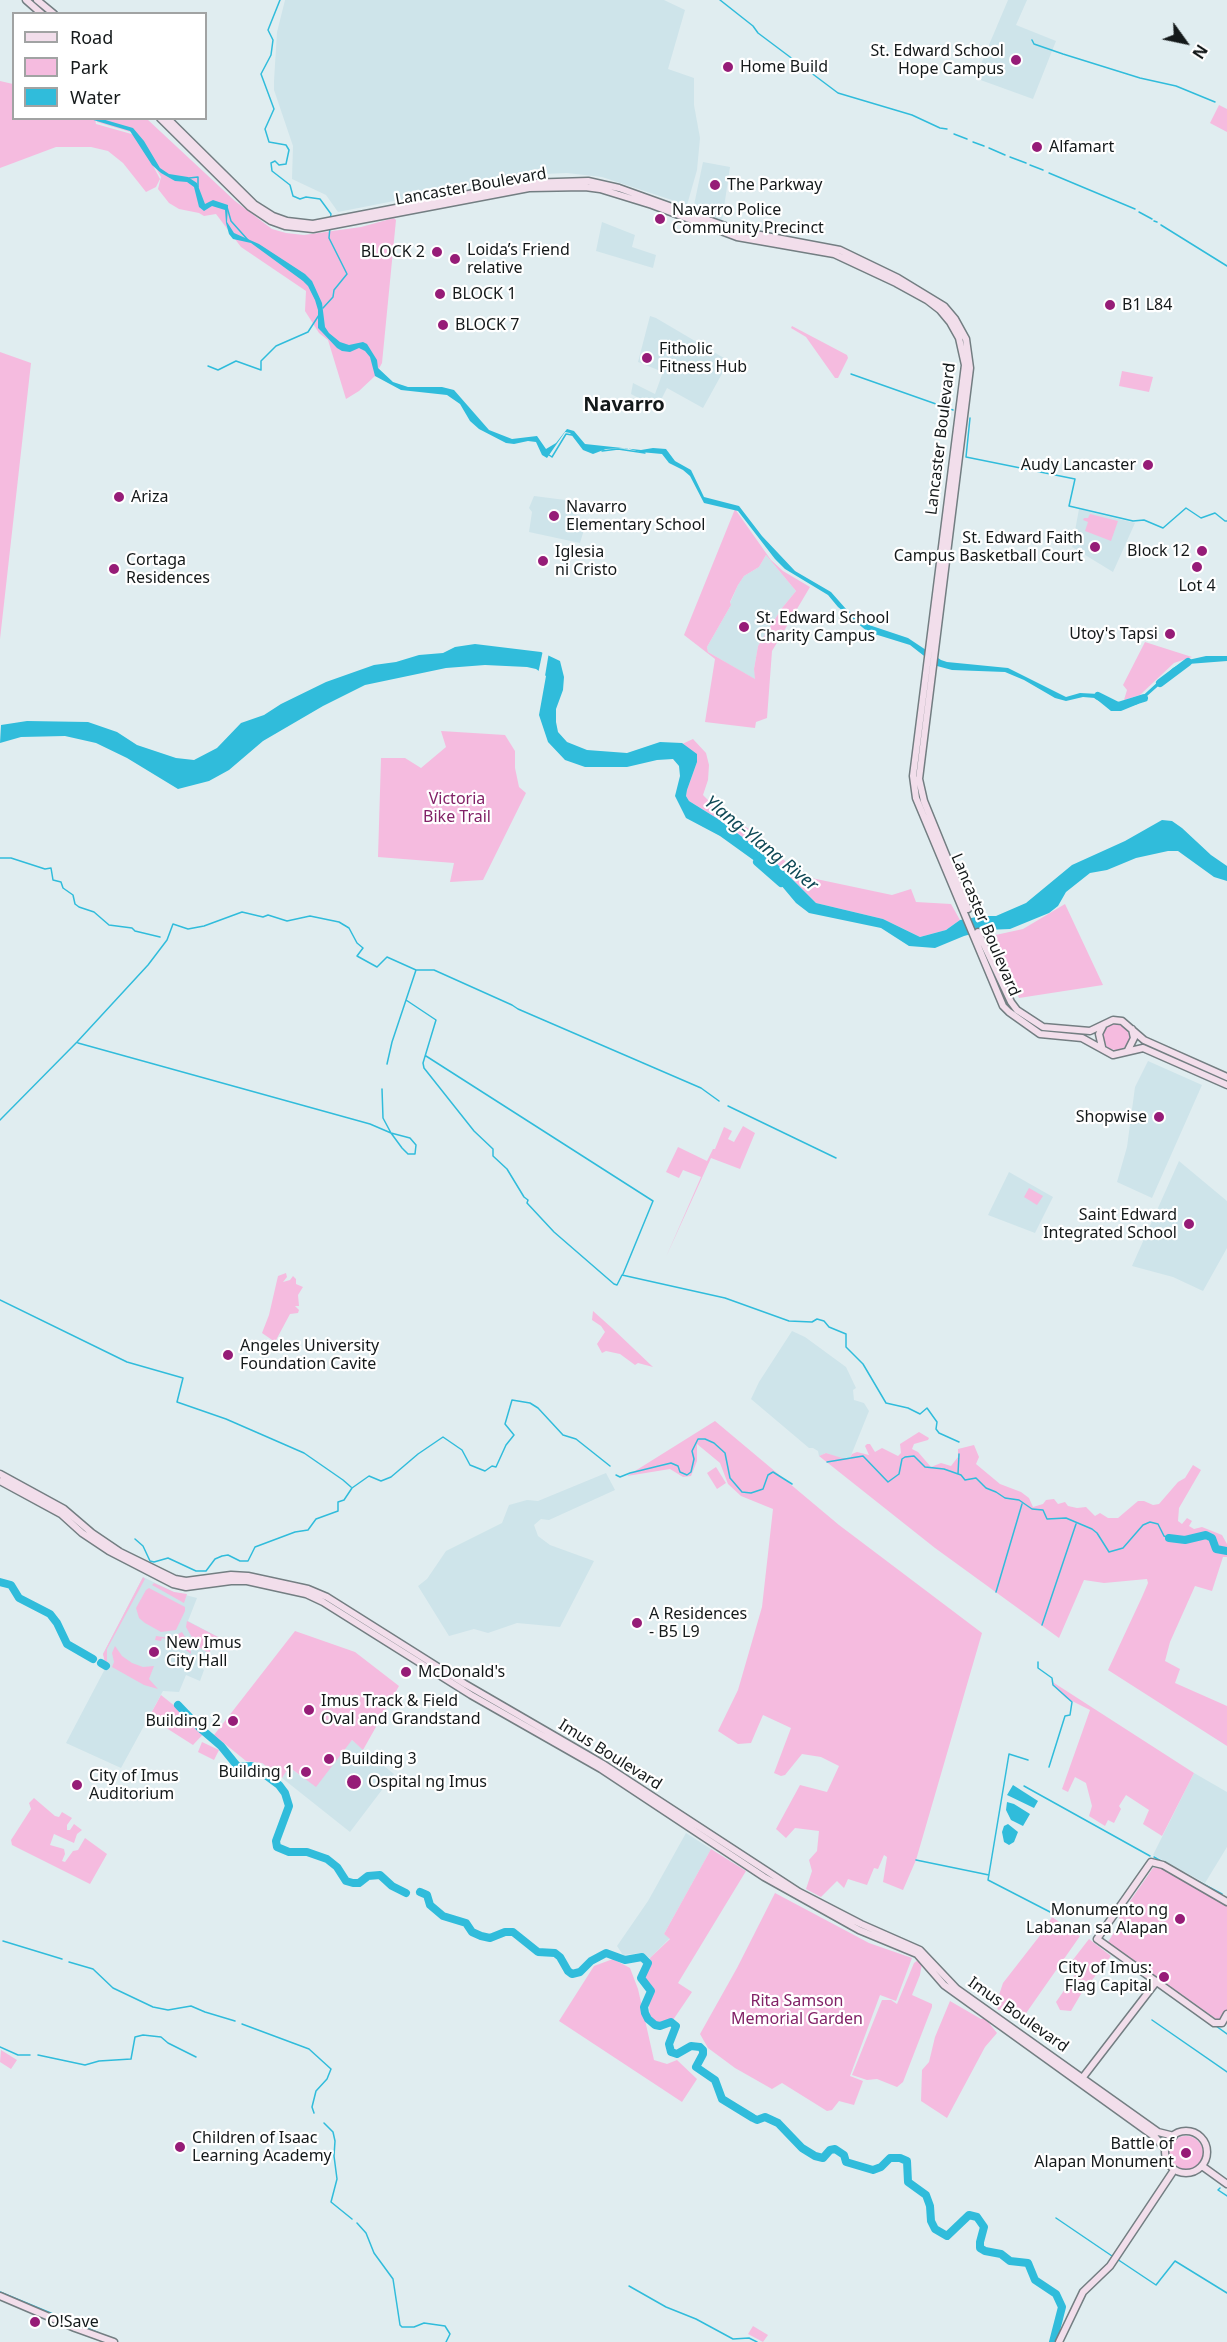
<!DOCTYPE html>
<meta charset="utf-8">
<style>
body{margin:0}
#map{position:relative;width:1227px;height:2342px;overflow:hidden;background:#e0edf0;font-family:"Noto Sans",sans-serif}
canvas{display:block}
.legend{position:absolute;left:12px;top:12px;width:195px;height:108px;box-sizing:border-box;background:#fff;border:2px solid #a1a3a3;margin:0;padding:8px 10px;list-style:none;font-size:18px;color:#14191a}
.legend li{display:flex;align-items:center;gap:12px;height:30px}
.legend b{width:30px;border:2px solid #a1a3a3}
.north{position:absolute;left:1155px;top:12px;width:60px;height:60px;-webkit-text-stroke:4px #fff;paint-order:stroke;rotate:123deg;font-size:16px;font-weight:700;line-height:24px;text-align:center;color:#14191a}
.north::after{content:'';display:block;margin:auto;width:21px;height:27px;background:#14191a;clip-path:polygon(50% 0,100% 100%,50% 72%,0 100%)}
</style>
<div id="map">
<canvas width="1227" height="2342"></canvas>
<ul class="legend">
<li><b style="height:8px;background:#f2deeb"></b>Road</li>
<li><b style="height:16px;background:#f5bbdf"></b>Park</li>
<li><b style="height:16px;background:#30bcdb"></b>Water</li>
</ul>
<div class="north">N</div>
</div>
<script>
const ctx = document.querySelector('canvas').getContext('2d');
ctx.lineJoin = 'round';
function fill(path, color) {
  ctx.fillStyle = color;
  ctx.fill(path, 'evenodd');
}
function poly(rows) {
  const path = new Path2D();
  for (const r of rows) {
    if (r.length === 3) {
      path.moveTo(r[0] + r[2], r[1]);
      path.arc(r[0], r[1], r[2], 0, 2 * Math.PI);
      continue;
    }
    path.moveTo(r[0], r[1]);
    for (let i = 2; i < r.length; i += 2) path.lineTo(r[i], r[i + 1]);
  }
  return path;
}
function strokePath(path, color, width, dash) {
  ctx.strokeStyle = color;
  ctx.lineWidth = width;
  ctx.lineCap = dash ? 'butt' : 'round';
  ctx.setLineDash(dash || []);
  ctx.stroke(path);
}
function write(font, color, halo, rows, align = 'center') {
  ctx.font = font + ' "Noto Sans",sans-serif';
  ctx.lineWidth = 4.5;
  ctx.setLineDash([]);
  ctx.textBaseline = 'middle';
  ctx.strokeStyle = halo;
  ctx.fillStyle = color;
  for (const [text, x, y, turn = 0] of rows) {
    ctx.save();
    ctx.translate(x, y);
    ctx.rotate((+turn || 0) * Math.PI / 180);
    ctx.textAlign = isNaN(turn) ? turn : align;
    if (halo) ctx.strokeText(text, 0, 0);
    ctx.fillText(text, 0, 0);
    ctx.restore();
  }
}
const built = poly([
 [285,0,664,0,685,10,668,69,694,78,694,105,700,138,697,170,687,205,602,177,567,173,544,174,486,183,338,212,326,195,292,179,293,146,274,90,274,81,277,32],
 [1008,0,1027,0,1016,25,1056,41,1033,99,975,78],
 [703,162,730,167,722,221,693,210],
 [602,222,635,235,632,247,656,255,653,268,596,251],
 [650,316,656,318,729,361,703,408,667,388,657,408,631,394,633,383,655,394,663,372,638,362],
 [534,496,581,502,576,520,586,523,580,543,529,532,532,512,529,508],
 [1079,509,1135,523,1113,572,1072,547],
 [766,555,796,591,782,608,758,646,754,669,756,680,708,652,707,647,731,605,730,603,738,585,744,576,759,567],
 [1148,1061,1202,1085,1152,1198,1117,1182,1127,1147,1135,1087],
 [1179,1161,1227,1201,1227,1248,1203,1291,1173,1277,1132,1266],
 [1009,1172,1053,1197,1035,1233,988,1215],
 [792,1331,805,1337,846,1367,856,1388,853,1390,854,1400,864,1403,869,1411,850,1458,842,1459,826,1453,819,1456,818,1451,813,1448,809,1448,751,1399,759,1382],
 [606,1473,615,1490,549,1520,541,1519,534,1525,538,1536,550,1545,594,1561,560,1627,517,1623,488,1633,474,1629,449,1636,418,1586,427,1579,446,1551,502,1523,509,1505,527,1500,538,1501],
 [143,1577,174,1592,197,1598,188,1621,218,1637,201,1667,204,1670,200,1681,186,1675,179,1692,163,1691,121,1768,66,1743,107,1665,103,1654],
 [352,1740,394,1774,350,1832,282,1778,289,1767,302,1777],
 [1194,1773,1227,1792,1227,1847,1205,1883,1153,1855],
 [686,1833,711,1849,664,1934,670,1938,650,1958,641,1953,623,1955,617,1946,648,1901]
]);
const green = poly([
 [0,81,13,84,14,118,95,119,96,124,135,135,134,133,97,122,97,119,147,119,235,201,272,229,286,233,304,235,361,227,394,218,396,220,382,363,375,376,359,391,346,399,328,340,319,333,305,311,306,291,241,247,216,214,204,216,199,213,179,209,169,203,158,189,161,177,145,150,160,179,156,187,146,192,123,163,108,151,91,147,56,147,0,168],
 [1219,105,1227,109,1227,132,1210,123],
 [792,326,847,355,848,358,838,378,835,378,806,337,791,328],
 [0,352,31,363,0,639],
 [1122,371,1153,377,1149,392,1119,386],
 [735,509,771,560,783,571,810,587,772,651,767,718,756,722,755,728,705,722,715,659,684,635],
 [766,555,796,591,782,608,758,646,754,669,755,679,708,652,707,647,731,605,730,602,738,585,744,576,759,567],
 [1090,514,1118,521,1111,541,1085,531,1088,522,1083,520,1084,518,1088,518],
 [1145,642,1192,657,1174,663,1140,695,1124,700,1127,690,1123,685],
 [441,731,505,735,515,751,515,768,519,787,526,793,483,880,450,882,454,863,378,857,381,758,405,758,421,768,446,747],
 [693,739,706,753,709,765,708,780,703,795,716,808,749,829,802,876,892,895,911,889,916,902,951,904,960,920,946,930,920,937,883,919,816,903,772,859,718,819,689,801,686,796,687,790,697,762,682,744],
 [1065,904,1103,985,1019,998,991,936,1023,929],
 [1116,1037,13],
 [743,1126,755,1133,740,1169,711,1158,666,1257,701,1177,683,1170,679,1178,666,1172,678,1147,707,1161,713,1149,715,1149,724,1127,732,1131,728,1139,734,1142],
 [1029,1188,1043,1196,1037,1205,1024,1197],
 [286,1273,287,1277,283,1282,290,1280,293,1276,296,1279,296,1284,303,1287,298,1295,299,1306,295,1306,299,1310,298,1313,290,1314,275,1342,262,1333,269,1315,278,1276],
 [593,1311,612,1328,653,1367,638,1363,635,1365,620,1354,606,1351,602,1353,597,1344,605,1332,601,1326,592,1320],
 [715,1421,839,1525,982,1633,916,1860,903,1890,883,1882,887,1857,884,1855,878,1869,874,1868,867,1885,848,1879,844,1888,837,1881,821,1897,806,1889,812,1871,809,1860,817,1851,819,1831,795,1828,786,1838,776,1829,800,1785,827,1792,839,1766,821,1757,802,1754,785,1775,781,1776,774,1773,791,1728,763,1715,751,1743,738,1744,718,1731,738,1690,762,1607,773,1509,741,1496,728,1484,720,1463,697,1444,697,1461,691,1476,683,1477,670,1469,627,1476],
 [919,1432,929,1438,928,1440,914,1444,912,1449,918,1452,931,1467,941,1463,951,1466,958,1457,958,1449,974,1445,979,1457,976,1464,1000,1484,1021,1492,1029,1498,1033,1507,1043,1504,1046,1500,1054,1499,1058,1504,1065,1502,1068,1506,1077,1508,1086,1507,1095,1516,1100,1513,1108,1518,1118,1518,1138,1501,1144,1501,1153,1505,1159,1504,1178,1482,1185,1478,1193,1465,1201,1470,1179,1508,1178,1521,1182,1524,1187,1518,1192,1521,1189,1526,1194,1529,1202,1527,1222,1535,1227,1544,1227,1557,1223,1557,1212,1591,1195,1586,1170,1642,1165,1661,1180,1669,1175,1683,1227,1706,1227,1746,1108,1670,1142,1597,1148,1583,1147,1579,1104,1583,1084,1580,1059,1638,935,1548,819,1456,826,1453,842,1458,850,1458,852,1454,857,1452,869,1455,865,1446,867,1444,870,1444,875,1452,882,1448,898,1456,901,1453,900,1444],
 [716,1467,726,1483,717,1489,707,1473],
 [143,1577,145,1579,107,1649,107,1664,105,1663,103,1654],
 [154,1583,174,1592,187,1594,184,1603,152,1585],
 [149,1588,185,1607,185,1611,176,1630,161,1632,145,1623,139,1618,136,1608,146,1590],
 [187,1621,218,1637,209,1653,197,1646,186,1627],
 [295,1631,355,1652,399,1686,363,1750,352,1740,316,1787,289,1767,282,1778,262,1763,246,1761,214,1735],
 [182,1632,190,1645,191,1654,174,1641,162,1638,161,1641,155,1640,156,1636,170,1638],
 [115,1646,122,1656,132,1663,143,1667,154,1666,149,1679,158,1689,144,1685,112,1667,114,1662,112,1653],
 [1051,1681,1194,1773,1162,1836,1143,1824,1149,1810,1126,1795,1119,1806,1121,1809,1114,1823,1108,1820,1105,1826,1089,1816,1092,1806,1086,1783,1075,1777,1068,1792,1062,1789,1090,1710,1066,1698,1053,1685],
 [161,1695,191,1719,194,1716,207,1730,193,1745,149,1717],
 [202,1742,219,1750,214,1760,198,1752],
 [34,1798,55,1816,59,1817,62,1812,72,1818,67,1825,67,1830,70,1830,74,1824,82,1830,77,1834,74,1843,54,1834,50,1845,64,1849,65,1854,62,1861,65,1862,73,1851,78,1850,85,1838,107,1854,90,1884,12,1845,11,1840,31,1809,29,1803],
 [711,1849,746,1871,678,1983,692,1992,673,2020,661,2024,656,2023,650,2017,649,2004,653,1993,650,1985,643,1980,651,1964,650,1958,670,1939,664,1934],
 [1158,1866,1227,1906,1227,2011,1219,2021,1108,1942,1120,1923,1119,1917,1153,1868],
 [775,1893,869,1943,912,1958,896,2001,880,1995,850,2076,863,2081,854,2105,839,2101,832,2110,827,2111,782,2083,772,2089,735,2068,708,2048,700,2034,737,1968],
 [1052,1917,1080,1936,1022,2019,1008,2008,998,2010,996,2004,1003,1983,1045,1929],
 [1089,1939,1111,1956,1081,1994,1071,2011,1060,2010,1056,2002,1079,1969,1072,1961],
 [613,1959,630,1968,638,1989,654,2060,667,2064,677,2060,697,2079,682,2102,559,2021,594,1966],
 [918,1960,922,1963,920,1975,912,1995,932,2004,932,2007,903,2082,897,2087,877,2079,867,2080,852,2075,882,2000,891,2000,897,2004,914,1963],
 [950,2001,981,2019,985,2018,997,2033,985,2047,947,2118,921,2101,922,2070,929,2062,935,2037],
 [1,2050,17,2060,11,2069,0,2062],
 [1186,2153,17],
 [753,2326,768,2335,763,2342,748,2334]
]);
const water = poly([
 [90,119,102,119,133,128,144,141,160,168,169,174,188,177,197,183,205,204,213,200,228,205,227,222,234,233,259,244,305,274,312,281,322,303,325,327,329,333,340,342,349,345,363,342,367,344,377,360,378,368,393,382,408,387,442,387,454,390,489,430,512,439,537,436,546,449,556,443,567,429,574,431,585,444,641,450,653,448,666,449,675,461,691,470,704,497,739,506,762,536,795,571,831,592,846,609,869,625,908,638,941,660,947,662,1008,668,1066,697,1080,693,1099,694,1113,705,1119,706,1136,702,1173,668,1188,660,1206,656,1227,656,1227,661,1188,664,1173,673,1138,704,1121,711,1111,711,1095,698,1083,697,1066,701,1055,698,1024,680,1005,672,952,670,937,666,910,645,868,632,838,607,828,595,785,569,775,559,738,511,704,503,690,476,683,470,669,463,662,454,640,452,626,448,606,449,593,454,583,450,570,433,565,432,547,458,542,455,536,442,528,441,514,444,506,443,479,429,470,421,460,404,447,395,401,390,375,376,370,357,365,351,359,348,350,352,342,351,337,348,321,331,318,328,318,310,315,300,308,286,303,281,251,243,233,239,229,234,226,223,225,210,212,206,204,211,199,207,194,187,187,182,175,181,161,173,152,165,130,131],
 [475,644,541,652,560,661,564,677,563,690,556,709,556,722,558,732,567,742,587,750,627,753,660,742,682,743,697,754,697,762,687,790,686,796,689,801,718,819,772,859,816,903,883,919,920,937,946,930,960,920,982,916,996,916,1026,903,1072,865,1125,841,1162,820,1172,821,1182,828,1211,855,1227,866,1227,881,1214,877,1178,851,1168,851,1136,858,1107,870,1090,873,1066,892,1058,906,1049,913,1010,929,986,930,964,936,935,948,909,946,881,928,809,913,796,903,770,872,720,836,686,818,675,796,680,776,679,766,673,759,657,760,627,767,585,767,565,760,548,742,539,715,546,676,536,669,527,667,485,665,446,668,365,685,323,706,263,741,229,770,209,781,178,789,127,758,96,743,65,736,21,737,0,743,1,725,27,721,88,722,117,732,137,745,176,758,194,760,217,748,241,723,264,715,281,704,326,682,374,665,396,662,419,655,443,653,455,647],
 [1013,1785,1038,1801,1034,1808,1007,1795],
 [1007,1802,1014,1804,1030,1814,1023,1826,1011,1820,1006,1810],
 [1008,1824,1018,1832,1014,1842,1009,1845,1004,1842,1002,1832,1004,1826]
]);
const pier = poly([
 [543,650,549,652,545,676,538,674]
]);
const stream = poly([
 [280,0,268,30,273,40,271,55,261,74,274,109,265,129,269,142,286,145,289,150,286,164,279,165,275,161,271,163,272,171,290,185,293,196,300,199,306,197,320,199,331,214,330,220],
 [720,0,753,26,758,33,838,93,912,115,940,128,947,129],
 [1032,40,1034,44,1063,54,1140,78,1176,86,1215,102],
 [954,134,967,139],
 [973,142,984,146],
 [989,148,1005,155],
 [1010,157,1026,163],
 [1030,165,1043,170],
 [1049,173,1135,209],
 [189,178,198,177,198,187],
 [227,207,231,221,248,240],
 [1139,212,1152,219],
 [1154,221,1157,222],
 [1161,225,1227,266],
 [323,308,333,297,334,290,347,274,329,238,330,227],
 [208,366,218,370,236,361,261,370,261,361,276,346,308,332,319,315],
 [851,374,953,410],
 [970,418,966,457,1075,479,1069,506,1133,521,1144,520,1163,528,1186,508,1201,518,1215,513,1225,521,1227,521],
 [602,451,618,449,645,453],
 [549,455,552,457,566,434,572,435],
 [0,858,11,858,45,869,51,868,53,880,61,882,63,888,73,895,75,904,79,907,94,912,109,925,132,928,135,931,160,937],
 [406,1000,436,1020,423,1063,424,1068,474,1131,493,1149,493,1156,507,1169,524,1197,528,1200,527,1203,554,1232,614,1284,617,1285,622,1275,725,1298,789,1321,812,1322,817,1319,824,1321,829,1327,846,1334,846,1347,863,1364,886,1403,908,1408,920,1414,927,1408,937,1422,936,1429,939,1433,959,1442],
 [78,1043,370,1124,391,1133,410,1138,416,1145,415,1154,408,1154,402,1148,391,1133,383,1118,382,1089],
 [426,1056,653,1201,623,1274],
 [387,1064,392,1042,416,970],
 [728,1106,836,1158],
 [0,1120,77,1042,148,965,167,940,173,924,188,929,204,926,242,912,263,917,268,915,287,921,310,916,339,922,349,928,357,943,363,948,357,956,377,967,387,957,416,970,434,970,512,1005,518,1009,701,1088,719,1101],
 [0,1300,127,1362,183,1378,177,1402,226,1419,304,1453,343,1480,351,1487],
 [827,1462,863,1456,888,1482,899,1474,902,1459,905,1457,914,1456,925,1467,944,1469,961,1475,965,1480,976,1478,986,1488,996,1492,1005,1498,1019,1500,1032,1509,1043,1510,1047,1519,1066,1518,1092,1529,1097,1533,1109,1552,1123,1548,1143,1525,1150,1522,1158,1524,1164,1536,1169,1538],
 [958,1474,959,1454],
 [616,1475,620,1477,630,1473,671,1463,678,1466,680,1472,687,1475,691,1472,694,1459,692,1451,698,1439,705,1439,714,1443,725,1453,730,1478,742,1492,751,1493,763,1489,768,1475,773,1472,792,1484],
 [135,1539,143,1546,150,1561,154,1562,168,1558,196,1571,206,1571,215,1559,222,1556,228,1555,240,1561,248,1561,255,1547,295,1532,308,1530,316,1519,338,1511,338,1502,344,1500,352,1488,369,1476,381,1481,391,1477,418,1454,443,1437,462,1450,470,1465,485,1471,492,1466,496,1467,506,1445,514,1435,505,1424,512,1400,530,1403,538,1408,563,1435,576,1439,610,1466],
 [996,1592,1022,1504],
 [1042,1625,1076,1524],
 [1038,1662,1038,1668,1052,1678,1053,1685,1072,1702,1070,1715,1065,1716,1049,1767],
 [1028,1760,1009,1754,988,1880,1052,1913],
 [1024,1786,1150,1856],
 [1154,1857,1161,1861],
 [916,1860,989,1875],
 [1186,1875,1222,1894],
 [3,1941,62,1959],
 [69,1962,93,1969,113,1988,153,2007,168,2010,191,2006,205,2012,235,2021],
 [1152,2020,1227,2072],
 [242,2024,309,2049,331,2069,327,2079,316,2091,312,2107,314,2113],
 [1216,2026,1227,2034],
 [0,2047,18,2055,30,2055],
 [38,2055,85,2065,99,2061,131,2059,135,2037,143,2035,161,2037,168,2043,196,2057],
 [324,2123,333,2132,335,2141,334,2156,337,2179,331,2202,352,2219],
 [1220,2188,1218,2190,1227,2196],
 [1056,2218,1112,2256],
 [357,2223,366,2233,374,2253,393,2279,400,2325,402,2327,414,2327,424,2323,445,2326,450,2334,446,2342],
 [1117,2259,1156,2285,1175,2261,1227,2293],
 [629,2286,666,2307,696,2319,733,2339,749,2338,757,2342],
 [0,2292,99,2333]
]);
const river = poly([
 [1160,683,1188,662],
 [1098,696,1118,706,1144,698],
 [757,862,781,883],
 [1169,1538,1185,1540,1206,1535,1212,1538,1216,1549,1227,1551],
 [0,1582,11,1585,19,1598,50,1614,57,1623,67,1644,93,1659],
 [101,1663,106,1666],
 [178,1705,200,1728,221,1746,238,1767,251,1766,256,1768,279,1785,285,1793,289,1806,276,1841,277,1847,289,1852,307,1852,327,1859,337,1867,346,1881,353,1883,359,1883,368,1876,380,1875,392,1886,406,1893],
 [420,1892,427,1895,430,1905,443,1916,466,1923,472,1932,481,1936,490,1938,505,1932,513,1932,538,1952,555,1953,560,1957,568,1971,572,1974,580,1972,591,1961,606,1953,625,1960,642,1957,648,1963,641,1978,651,1991,644,2007,645,2013,648,2019,655,2025,660,2026,671,2022,676,2026,669,2044,671,2052,677,2054,691,2046,700,2047,703,2050,703,2054,696,2067,715,2080,722,2099,753,2118,757,2120,765,2117,778,2123,802,2148,815,2156,823,2158,830,2150,835,2149,844,2155,846,2162,873,2170,881,2167,890,2158,900,2158,907,2161,908,2182,926,2195,930,2206,931,2221,935,2229,947,2236,969,2215,977,2217,984,2227,980,2242,980,2248,985,2251,1001,2254,1010,2261,1028,2263,1035,2280,1056,2294,1062,2307,1053,2342]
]);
const secondary = poly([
 [26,0,42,14],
 [37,0,54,14],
 [160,118,250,207,271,221,285,226,313,229,529,188,585,187,600,189,652,205,737,237,834,254,896,283,927,300,940,310,950,322,959,338,965,365,913,776,916,798,1003,1006,1009,1012,1040,1034,1082,1038,1113,1055,1143,1048,1227,1085],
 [167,118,254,204,273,216,287,221,313,224,526,183,588,181,619,188,739,231,840,250,898,278,944,306,955,319,966,339,970,368,919,779,924,801,968,909],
 [978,932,1011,1002,1017,1010,1043,1027,1090,1031,1113,1020,1122,1021,1144,1040,1227,1077],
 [1102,1047,1099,1034,1103,1026],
 [1128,1050,1134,1038,1132,1029],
 [0,1474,64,1509,92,1533,120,1552,175,1579,186,1581,231,1575,248,1576,308,1589,327,1597,465,1684,603,1764,799,1892,861,1924,920,1950,957,1989,1158,2132,1174,2136],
 [0,1481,61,1514,82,1533,109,1551,173,1584,186,1587,231,1581,247,1581,306,1594,323,1602,471,1695,601,1769,764,1877,859,1930,917,1954,944,1985,1155,2137,1165,2149],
 [1227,1902,1163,1865,1151,1862,1097,1939,1214,2023,1222,2023,1227,2014],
 [1080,2081,1157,1981],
 [1186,2152,21],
 [1202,2166,1227,2184],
 [0,2296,75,2328,114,2342],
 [1059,2342,1083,2292,1110,2266,1174,2170]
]);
const markers = [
 [1016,60,6,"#961c77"],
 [728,67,6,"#961c77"],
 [1037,147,6,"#961c77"],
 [715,185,6,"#961c77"],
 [660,219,6,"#961c77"],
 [437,252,6,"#961c77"],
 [455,259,6,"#961c77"],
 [440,294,6,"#961c77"],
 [1110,305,6,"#961c77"],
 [443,325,6,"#961c77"],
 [647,358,6,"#961c77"],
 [1148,465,6,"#961c77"],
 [119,497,6,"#961c77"],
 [554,516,6,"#961c77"],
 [1095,547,6,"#961c77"],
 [1202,551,6,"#961c77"],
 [543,561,6,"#961c77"],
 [1197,567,6,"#961c77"],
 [114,569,6,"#961c77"],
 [744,627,6,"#961c77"],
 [1170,634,6,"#961c77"],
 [1159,1117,6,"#961c77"],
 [1189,1224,6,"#961c77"],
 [228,1355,6,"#961c77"],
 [637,1623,6,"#961c77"],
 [154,1652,6,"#961c77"],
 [406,1672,6,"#961c77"],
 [309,1710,6,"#961c77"],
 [233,1721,6,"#961c77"],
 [329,1759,6,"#961c77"],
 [306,1772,6,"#961c77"],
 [354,1782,8,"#961c77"],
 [77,1785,6,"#961c77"],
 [1180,1919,6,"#961c77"],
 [1164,1977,6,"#961c77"],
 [180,2147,6,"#961c77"],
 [1186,2153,6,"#961c77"],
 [35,2322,6,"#961c77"]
];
const poiNames = [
 ["St. Edward School",1004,51,"right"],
 ["Hope Campus",1004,69,"right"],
 ["Home Build",740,67],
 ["Alfamart",1049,147],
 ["The Parkway",727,185],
 ["Navarro Police",672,210],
 ["Community Precinct",672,228],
 ["Loida’s Friend",467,250],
 ["relative",467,268],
 ["BLOCK 2",425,252,"right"],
 ["BLOCK 1",452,294],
 ["B1 L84",1122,305],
 ["BLOCK 7",455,325],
 ["Fitholic",659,349],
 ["Fitness Hub",659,367],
 ["Audy Lancaster",1136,465,"right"],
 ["Ariza",131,497],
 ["Navarro",566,507],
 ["Elementary School",566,525],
 ["St. Edward Faith",1083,538,"right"],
 ["Campus Basketball Court",1083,556,"right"],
 ["Block 12",1190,551,"right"],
 ["Iglesia",555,552],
 ["ni Cristo",555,570],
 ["Cortaga",126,560],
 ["Residences",126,578],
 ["Lot 4",1197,586,"center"],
 ["St. Edward School",756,618],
 ["Charity Campus",756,636],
 ["Utoy's Tapsi",1158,634,"right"],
 ["Shopwise",1147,1117,"right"],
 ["Saint Edward",1177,1215,"right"],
 ["Integrated School",1177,1233,"right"],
 ["Angeles University",240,1346],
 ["Foundation Cavite",240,1364],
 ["A Residences",649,1614],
 ["- B5 L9",649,1632],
 ["New Imus",166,1643],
 ["City Hall",166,1661],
 ["McDonald's",418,1672],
 ["Imus Track & Field",321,1701],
 ["Oval and Grandstand",321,1719],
 ["Building 2",221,1721,"right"],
 ["Building 3",341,1759],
 ["Building 1",294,1772,"right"],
 ["City of Imus",89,1776],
 ["Auditorium",89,1794],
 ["Ospital ng Imus",368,1782],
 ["Monumento ng",1168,1910,"right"],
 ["Labanan sa Alapan",1168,1928,"right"],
 ["City of Imus:",1152,1968,"right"],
 ["Flag Capital",1152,1986,"right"],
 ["Children of Isaac",192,2138],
 ["Learning Academy",192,2156],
 ["Battle of",1174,2144,"right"],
 ["Alapan Monument",1174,2162,"right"],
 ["O!Save",47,2322]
];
const streetNames = [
 ["Lancaster Boulevard",471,187,-10],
 ["Lancaster Boulevard",941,439,-83],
 ["Lancaster Boulevard",985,925,67],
 ["Imus Boulevard",610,1755,32],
 ["Imus Boulevard",1018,2015,35]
];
const parkNames = [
 ["Victoria",457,799],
 ["Bike Trail",457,817],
 ["Rita Samson",797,2001],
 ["Memorial Garden",797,2019]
];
const waterNames = [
 ["Ylang-Ylang River",761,844,39]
];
const quarterNames = [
 ["Navarro",624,405]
];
fill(built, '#cee4ea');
fill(green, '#f5bbdf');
fill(water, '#30bcdb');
fill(pier, '#e0edf0');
strokePath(stream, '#30bcdb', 1.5);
strokePath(river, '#30bcdb', 8);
strokePath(secondary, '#737e82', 9);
strokePath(secondary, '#f2deeb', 6);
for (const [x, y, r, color] of markers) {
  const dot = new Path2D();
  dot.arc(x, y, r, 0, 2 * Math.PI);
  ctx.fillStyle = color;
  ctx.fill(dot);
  strokePath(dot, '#fff', 2);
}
write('16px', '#14191a', '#fff', poiNames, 'left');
write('16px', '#14191a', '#fff', streetNames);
write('16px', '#822267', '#fff', parkNames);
write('italic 18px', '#0f4956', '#fff', waterNames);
write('bold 20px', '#14191a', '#fff', quarterNames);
</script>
